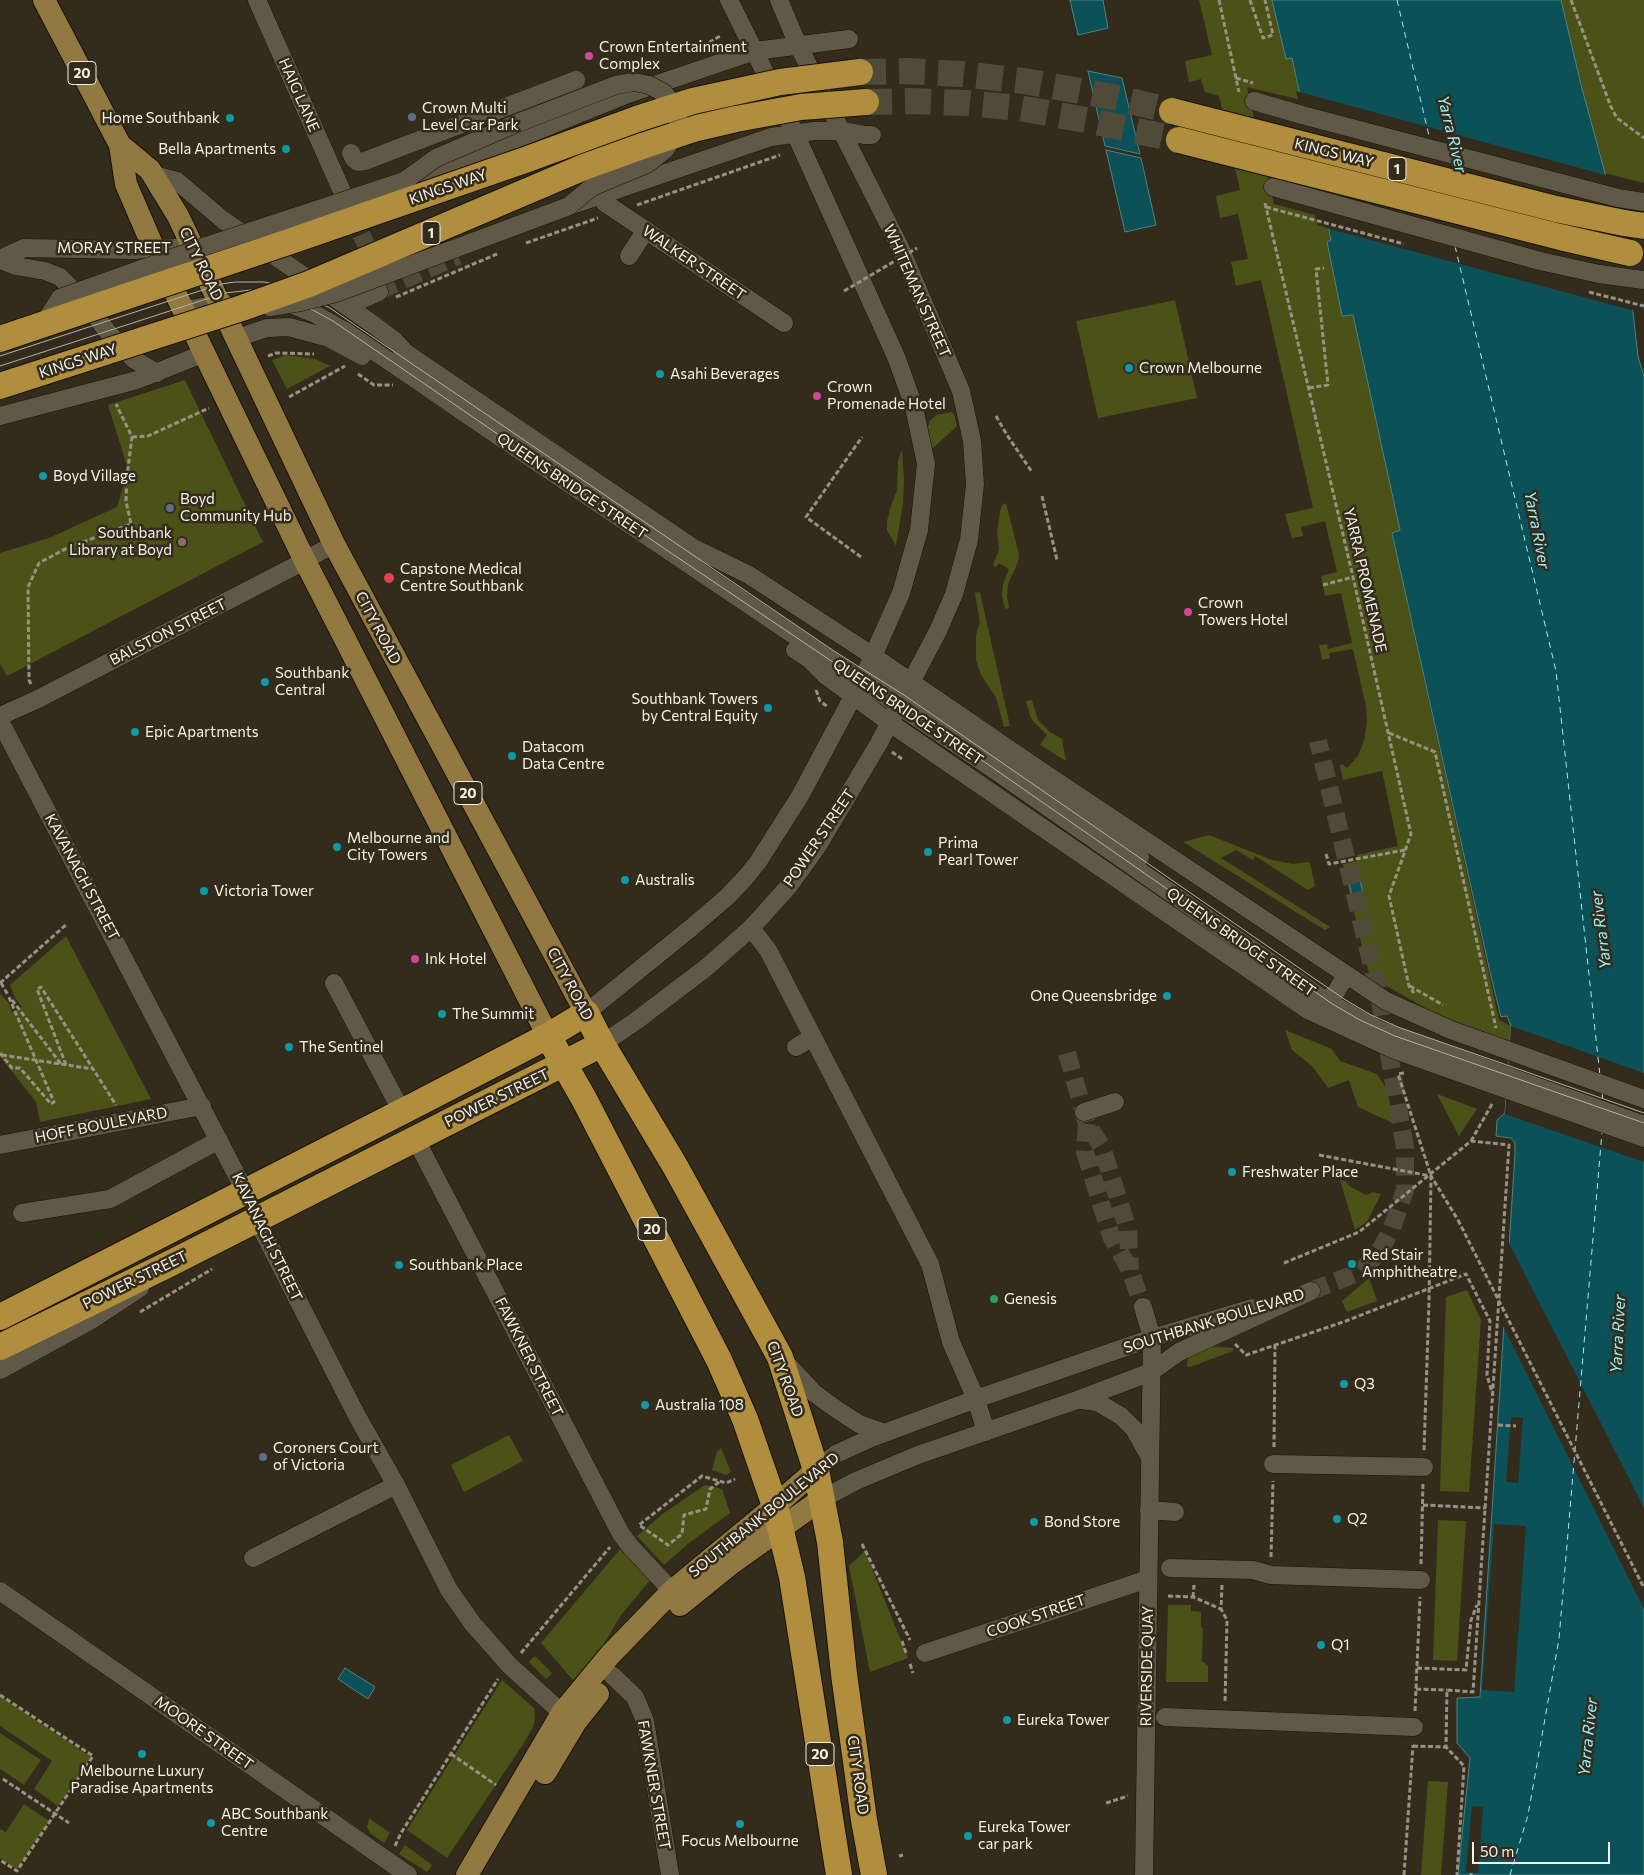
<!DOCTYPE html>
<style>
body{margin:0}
#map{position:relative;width:1644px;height:1875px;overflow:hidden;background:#332c1c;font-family:Commissioner,sans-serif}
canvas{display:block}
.scale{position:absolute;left:1472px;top:1842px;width:138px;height:22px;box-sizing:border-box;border:2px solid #f5f1e7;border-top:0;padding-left:6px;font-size:15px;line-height:18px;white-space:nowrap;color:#f5f1e7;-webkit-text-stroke:4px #332c1c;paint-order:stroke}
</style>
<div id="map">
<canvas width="1644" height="1875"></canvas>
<div class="scale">50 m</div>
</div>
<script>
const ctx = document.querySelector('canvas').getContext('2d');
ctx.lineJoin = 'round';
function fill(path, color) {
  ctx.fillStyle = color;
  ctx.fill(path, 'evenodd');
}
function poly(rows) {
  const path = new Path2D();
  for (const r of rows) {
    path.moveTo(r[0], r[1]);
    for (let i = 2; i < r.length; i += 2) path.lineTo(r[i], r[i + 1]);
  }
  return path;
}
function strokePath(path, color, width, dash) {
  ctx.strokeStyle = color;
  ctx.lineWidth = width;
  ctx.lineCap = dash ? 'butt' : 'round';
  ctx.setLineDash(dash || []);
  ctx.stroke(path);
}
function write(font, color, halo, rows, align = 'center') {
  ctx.font = font + ' Commissioner,sans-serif';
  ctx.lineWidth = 5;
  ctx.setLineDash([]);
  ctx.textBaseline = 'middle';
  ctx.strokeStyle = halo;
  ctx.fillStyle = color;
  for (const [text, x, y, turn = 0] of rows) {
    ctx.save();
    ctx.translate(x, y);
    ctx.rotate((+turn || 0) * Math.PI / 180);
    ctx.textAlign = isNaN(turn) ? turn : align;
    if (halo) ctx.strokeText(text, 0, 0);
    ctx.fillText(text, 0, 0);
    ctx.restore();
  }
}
const green = poly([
 [1199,0,1272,0,1286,58,1292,58,1301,100,1247,87,1274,204,1315,215,1317,225,1328,228,1331,240,1327,241,1342,315,1353,314,1400,530,1392,533,1499,1020,1511,1026,1510,1042,1436,1014,1385,985,1370,976,1364,956,1343,864,1358,861,1357,855,1398,846,1382,771,1343,780,1340,766,1342,764,1347,768,1358,756,1364,741,1367,722,1366,706,1353,649,1329,653,1330,658,1322,660,1319,645,1327,644,1328,649,1352,643,1341,593,1325,596,1321,576,1337,572,1325,521,1301,527,1303,536,1292,538,1285,514,1313,508,1261,280,1236,286,1231,262,1248,259,1238,214,1220,218,1216,196,1240,190,1219,96,1205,92,1201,79,1189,82,1185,61,1212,55],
 [1561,0,1644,0,1644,183,1605,173,1581,85],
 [1175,300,1197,398,1098,418,1076,321],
 [286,355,315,359,330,366,287,389,272,360],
 [185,380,263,542,7,676,0,664,0,553,49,538,117,507,128,469,108,405],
 [951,412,954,414,957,426,931,450,928,427,930,421,936,415],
 [902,449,904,480,903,504,896,546,887,530,887,521,891,506,897,490,898,461],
 [1006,503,1019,555,1018,562,1008,584,1007,597,1009,608,1005,609,1002,595,1003,585,1009,569,999,563,996,567,993,565,999,550,997,532,1000,511,1002,505],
 [980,592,1010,726,1004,727,996,697,981,675,976,660,976,635,980,622,975,593],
 [1032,700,1038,720,1050,732,1062,739,1066,761,1040,745,1047,735,1033,721,1030,716,1026,701],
 [1209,835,1272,860,1293,864,1308,862,1310,863,1315,886,1308,890,1255,856,1253,860,1236,850,1221,858,1330,927,1325,930,1183,842],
 [66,936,151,1099,40,1122,36,1102,0,1056,0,994,8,1002,12,1012,22,1007,15,998,10,985],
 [1285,1030,1332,1049,1340,1061,1377,1074,1387,1090,1395,1124,1358,1107,1349,1080,1328,1088,1312,1066,1292,1050],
 [1437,1094,1477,1109,1459,1136],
 [1340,1180,1346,1181,1349,1186,1366,1195,1373,1192,1381,1194,1367,1222,1355,1230],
 [1369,1278,1377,1301,1347,1312,1342,1301],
 [1467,1290,1481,1320,1469,1492,1440,1491,1446,1297],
 [1207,1346,1233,1348,1233,1351,1190,1367,1187,1366,1188,1354],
 [509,1435,523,1461,464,1492,451,1465],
 [721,1448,731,1472,726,1475,712,1470,717,1452],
 [705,1485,722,1489,730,1513,689,1543,664,1565,637,1536,664,1513],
 [1438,1520,1466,1521,1457,1661,1433,1660],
 [621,1548,651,1579,621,1615,595,1659,573,1680,541,1643],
 [865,1551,908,1658,870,1672,849,1566],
 [1168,1605,1191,1605,1191,1611,1201,1612,1201,1627,1203,1628,1202,1661,1208,1666,1208,1682,1166,1682],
 [535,1656,552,1673,546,1679,529,1662],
 [502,1680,534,1708,535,1718,533,1727,524,1743,447,1858,407,1830],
 [0,1696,91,1757,58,1806,34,1789,52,1761,0,1726],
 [0,1733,41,1760,24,1785,0,1769],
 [1428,1781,1448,1782,1441,1875,1421,1875],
 [24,1804,49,1821,17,1869,0,1858,0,1829,6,1832],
 [369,1818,390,1833,384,1843,370,1833,367,1827],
 [405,1845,432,1865,427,1872,399,1854]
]);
const water = poly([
 [1070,0,1103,0,1108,28,1078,35,1070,0],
 [1272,0,1561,0,1581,85,1605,173,1633,312,1638,357,1644,376,1644,1875,1458,1875,1470,1758,1457,1743,1457,1698,1480,1697,1515,1154,1515,1143,1511,1138,1496,1136,1497,1120,1505,1113,1511,1026,1507,1016,1501,1017,1490,972,1392,533,1400,530,1353,315,1342,316,1327,242,1331,240,1292,58,1286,59,1272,0],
 [1088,71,1122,78,1140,154,1105,146,1088,71],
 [1106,150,1141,158,1156,225,1125,232,1106,150],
 [1359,876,1363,893,1352,895,1348,878,1359,876],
 [345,1668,375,1687,368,1699,338,1679,345,1668]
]);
const pier = poly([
 [1296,91,1609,176,1635,311,1326,228],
 [1511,1026,1644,1073,1644,1162,1505,1114],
 [1506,1237,1644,1508,1644,1609,1502,1324],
 [1511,1417,1523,1418,1518,1483,1506,1482],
 [1494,1524,1526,1526,1514,1692,1482,1690],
 [1472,1806,1483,1807,1478,1873,1466,1872]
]);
const ferry = poly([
 [1397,0,1430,140],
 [1455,246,1556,671,1600,1076],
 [1602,1092,1603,1101],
 [1510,1875,1528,1815,1559,1639,1602,1132]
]);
const minorTunnel = poly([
 [350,210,376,266],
 [379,292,387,287,458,256],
 [1067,1053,1087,1124,1102,1147,1128,1230,1130,1270],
 [1087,1124,1085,1152,1111,1236,1130,1270,1143,1307],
 [1311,1291,1360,1272,1371,1261,1382,1247,1392,1228,1405,1190,1405,1148,1379,995,1318,741]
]);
const highwayTunnel = poly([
 [860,72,907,71,961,74,1024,81,1113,97,1172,111],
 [866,102,912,101,966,103,1019,108,1086,120,1179,140]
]);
const path = poly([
 [1219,0,1239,92],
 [1250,0,1263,38,1273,35,1265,0],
 [1571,0,1611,107,1617,118,1644,138],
 [696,50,722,35],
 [1236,78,1253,83],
 [1265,203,1353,577,1411,834,1389,896,1409,986,1414,993],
 [637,205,780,155],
 [1266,207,1404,244],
 [526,243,598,218],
 [1589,292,1644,306],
 [396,297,497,254],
 [268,356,276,353,314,354],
 [358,374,374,385,393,385],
 [1309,388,1328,385,1316,269,1324,268],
 [289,397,345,366],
 [996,416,1007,435,1032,472],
 [132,437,148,436,209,408],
 [1042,496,1057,560],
 [861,557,806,517,862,437],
 [1323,585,1353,577],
 [31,684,29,680,28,587,39,563,67,548,131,524,126,501,127,476,132,437,116,404],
 [816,690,820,701,828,707],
 [1389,733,1435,752,1496,1028],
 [892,752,902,759],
 [1326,854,1329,864,1405,850],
 [0,983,67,924],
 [1,983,8,995],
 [1410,986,1443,1005],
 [12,1000,61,1064],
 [0,1053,12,1068,20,1068,51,1104,54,1102,8,995],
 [2,1055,93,1069],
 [66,1065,37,989,41,987,116,1105],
 [1404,1073,1398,1074,1431,1176,1429,1302,1424,1451],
 [1471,1141,1492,1104],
 [1319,1155,1431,1176,1458,1220],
 [1284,1263,1359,1232,1471,1141,1509,1145,1473,1692,1447,1690,1446,1747,1464,1766,1457,1875],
 [140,1312,212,1269],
 [1235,1344,1246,1355,1346,1321,1466,1274,1490,1321,1487,1375,1493,1396],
 [1498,1425,1516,1426],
 [1274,1447,1275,1345],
 [719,1482,710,1489,706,1509,684,1515,682,1534,668,1545,639,1525,702,1476,726,1483,735,1479],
 [1423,1505,1486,1508],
 [862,1544,910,1640],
 [1271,1557,1273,1481],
 [1421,1564,1423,1483],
 [1222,1585,1221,1609,1227,1620,1225,1703],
 [1168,1596,1193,1597,1221,1609],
 [1193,1597,1194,1585],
 [902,1641,906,1653],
 [521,1653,610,1547],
 [910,1664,913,1673],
 [1417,1668,1466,1670,1471,1620,1477,1605],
 [1416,1689,1447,1690],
 [0,1695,93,1756,17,1871,0,1860],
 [1415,1711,1420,1597],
 [1413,1746,1446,1747],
 [451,1754,496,1785],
 [3,1779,69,1823],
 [1106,1803,1128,1796],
 [395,1846,401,1833,498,1679],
 [899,1856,903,1855],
 [1404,1875,1413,1745],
 [1471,1875,1471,1873]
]);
const minor = poly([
 [257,0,341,189],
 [1254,101,1302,115,1618,198,1644,202],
 [154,175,177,181,223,220,374,325,395,341,406,353,692,547,749,575,873,656,1044,773,1386,1001,1451,1030,1644,1099],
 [409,180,453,165,628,94,755,51,849,39],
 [1273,187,1540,261,1599,274,1644,280],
 [605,203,784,323],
 [572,205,771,137,814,131,841,131,865,135,872,135],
 [629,256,646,230],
 [0,259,24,248,131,250,197,247],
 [0,260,16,266,45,271,60,277,82,299,107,331,133,359,157,373],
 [285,302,315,314,345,331,513,446,996,771,1326,1001,1377,1029,1397,1036,1644,1125],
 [347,306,379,292],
 [184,310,225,303],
 [237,338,267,328,289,327,329,338,362,356],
 [0,416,137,380,205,353],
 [795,650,809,659,825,675,890,723,1308,1010,1395,1050,1644,1138],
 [870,673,1065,803,1140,857],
 [0,716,38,699,291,568,334,544],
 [0,721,245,1191],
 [751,928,768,950,930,1264,951,1342,976,1399,986,1432],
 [334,983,402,1112],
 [1318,1008,1336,992,1346,975],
 [586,1013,692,927,727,897,746,877,758,862,800,796,866,672,901,593,919,530,926,464,914,407,897,359,795,133,729,0],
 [602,1044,636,1021,707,967,751,928,789,886,819,844,879,743,938,631,954,594,969,540,975,484,972,441,961,391,899,245,798,45,779,0],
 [796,1047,813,1037],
 [1084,1112,1115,1102],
 [415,1138,621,1534,630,1546,672,1591],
 [0,1145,202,1106],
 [22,1213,110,1199,219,1140],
 [257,1220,357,1416,396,1485,449,1590,473,1624,510,1666,562,1713],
 [1143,1307,1152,1338,1144,1875],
 [785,1362,814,1393,836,1409,859,1424,885,1433],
 [0,1370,93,1319,140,1288],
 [1081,1400,1097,1402,1121,1416,1134,1429,1149,1456],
 [1273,1464,1424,1467],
 [816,1470,836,1454,871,1438,976,1399,1152,1338,1252,1308],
 [822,1499,856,1481,918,1455,1077,1400,1151,1372,1179,1352,1311,1291],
 [1149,1510,1175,1512],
 [253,1558,396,1485],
 [1170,1568,1253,1570,1271,1575,1421,1580],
 [0,1591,408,1875],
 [925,1653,1148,1579],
 [612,1675,635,1697,645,1721,670,1875],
 [1165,1717,1414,1727]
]);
const major = poly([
 [44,0,120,145,126,184,154,249,220,386,304,559,548,1036],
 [120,145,150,170,178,216,334,544,586,1013],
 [680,1605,732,1563,822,1499],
 [545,1773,575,1723,598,1694],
 [467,1875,562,1713,610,1655,672,1591,775,1506,816,1470]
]);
const highway = poly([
 [1624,223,1644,226],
 [548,1036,584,1099,719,1360,745,1419,775,1506,792,1577,839,1875],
 [0,1317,415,1105,548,1036,586,1013,602,1044,675,1166,780,1357,816,1470,830,1542,844,1674,864,1820,874,1875],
 [0,1347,171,1263,602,1044]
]);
const tram = poly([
 [0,356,221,284,235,282,264,282,279,285,299,293,330,308,834,651,904,695,1344,999,1371,1015,1398,1027,1644,1113],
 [0,366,225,293,251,290,264,292,298,302,333,321,665,549,861,681,927,722,1334,1005,1360,1020,1395,1036,1644,1123]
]);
const pathBridge = poly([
 [844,291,917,248],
 [1458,1220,1644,1588]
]);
const minorBridge = poly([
 [351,153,354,159,358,162,365,161,576,80],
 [43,325,60,298,206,246,404,181,436,158,515,124,616,85,634,82,649,85,664,93,674,105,678,118,678,125,675,134,665,150,647,164,592,187,569,206,336,293,301,302,270,307]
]);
const highwayBridge = poly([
 [1172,111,1556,209,1624,223],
 [1179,140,1560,237,1630,253],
 [0,339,297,239,525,160,637,119,693,101,780,82,860,72],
 [0,386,242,308,309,284,584,167,645,145,697,128,736,119,801,107,866,102]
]);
const markers = [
 [589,56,5,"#d1479c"],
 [412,117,5,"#5c6f8a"],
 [230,118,5,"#0f9aa8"],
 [286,149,5,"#0f9aa8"],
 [1129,368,5,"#0f9aa8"],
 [660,374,5,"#0f9aa8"],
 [817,396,5,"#d1479c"],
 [43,476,5,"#0f9aa8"],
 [170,508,5,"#5c6f8a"],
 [182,542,5,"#8d6e63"],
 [389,578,6,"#e0444e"],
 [1188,612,5,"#d1479c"],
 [265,682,5,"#0f9aa8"],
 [768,708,5,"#0f9aa8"],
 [135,732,5,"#0f9aa8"],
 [512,756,5,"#0f9aa8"],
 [337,847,5,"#0f9aa8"],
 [928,852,5,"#0f9aa8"],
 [625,880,5,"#0f9aa8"],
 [204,891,5,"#0f9aa8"],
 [415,959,5,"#d1479c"],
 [1167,996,5,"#0f9aa8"],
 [442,1014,5,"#0f9aa8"],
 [289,1047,5,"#0f9aa8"],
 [1232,1172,5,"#0f9aa8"],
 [1352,1264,5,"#0f9aa8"],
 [399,1265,5,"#0f9aa8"],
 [994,1299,5,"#2e9e5b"],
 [1344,1384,5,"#0f9aa8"],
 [645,1405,5,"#0f9aa8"],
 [263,1457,5,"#5c6f8a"],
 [1337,1519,5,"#0f9aa8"],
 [1034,1522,5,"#0f9aa8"],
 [1321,1645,5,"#0f9aa8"],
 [1007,1720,5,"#0f9aa8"],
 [142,1754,5,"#0f9aa8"],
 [211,1823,5,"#0f9aa8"],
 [740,1824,5,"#0f9aa8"],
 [968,1836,5,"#0f9aa8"]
];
const shields = [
 [82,73,28],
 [1397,169,18],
 [431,233,18],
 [468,793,28],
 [652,1229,28],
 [820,1754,28]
];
const shieldNames = [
 ["20",82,73],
 ["1",1397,169],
 ["1",431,233],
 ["20",468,793],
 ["20",652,1229],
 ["20",820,1754]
];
const poiNames = [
 ["Crown Entertainment",599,47],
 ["Complex",599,64],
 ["Crown Multi",422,108],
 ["Level Car Park",422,125],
 ["Home Southbank",220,118,"right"],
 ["Bella Apartments",276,149,"right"],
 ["Crown Melbourne",1139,368],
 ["Asahi Beverages",670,374],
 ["Crown",827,387],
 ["Promenade Hotel",827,404],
 ["Boyd Village",53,476],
 ["Boyd",180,499],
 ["Community Hub",180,516],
 ["Southbank",172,533,"right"],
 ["Library at Boyd",172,550,"right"],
 ["Capstone Medical",400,569],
 ["Centre Southbank",400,586],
 ["Crown",1198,603],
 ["Towers Hotel",1198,620],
 ["Southbank",275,673],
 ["Central",275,690],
 ["Southbank Towers",758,699,"right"],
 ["by Central Equity",758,716,"right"],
 ["Epic Apartments",145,732],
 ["Datacom",522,747],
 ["Data Centre",522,764],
 ["Melbourne and",347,838],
 ["City Towers",347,855],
 ["Prima",938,843],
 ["Pearl Tower",938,860],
 ["Australis",635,880],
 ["Victoria Tower",214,891],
 ["Ink Hotel",425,959],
 ["One Queensbridge",1157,996,"right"],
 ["The Summit",452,1014],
 ["The Sentinel",299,1047],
 ["Freshwater Place",1242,1172],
 ["Red Stair",1362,1255],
 ["Amphitheatre",1362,1272],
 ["Southbank Place",409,1265],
 ["Genesis",1004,1299],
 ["Q3",1354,1384],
 ["Australia 108",655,1405],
 ["Coroners Court",273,1448],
 ["of Victoria",273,1465],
 ["Q2",1347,1519],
 ["Bond Store",1044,1522],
 ["Q1",1331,1645],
 ["Eureka Tower",1017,1720],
 ["Melbourne Luxury",142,1771,"center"],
 ["Paradise Apartments",142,1788,"center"],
 ["ABC Southbank",221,1814],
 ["Centre",221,1831],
 ["Eureka Tower",978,1827],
 ["car park",978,1844],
 ["Focus Melbourne",740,1841,"center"]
];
const streetNames = [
 ["HAIG LANE",299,95,66],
 ["KINGS WAY",1334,153,14],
 ["KINGS WAY",448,187,-19],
 ["MORAY STREET",114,248],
 ["WALKER STREET",694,263,34],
 ["CITY ROAD",201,264,64],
 ["WHITEMAN STREET",917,291,66],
 ["KINGS WAY",78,361,-18],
 ["QUEENS BRIDGE STREET",572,486,34],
 ["YARRA PROMENADE",1365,580,77],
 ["CITY ROAD",378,628,62],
 ["BALSTON STREET",168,632,-27],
 ["QUEENS BRIDGE STREET",908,712,34],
 ["POWER STREET",819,838,-56],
 ["KAVANAGH STREET",82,877,62],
 ["QUEENS BRIDGE STREET",1241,942,35],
 ["CITY ROAD",570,984,62],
 ["POWER STREET",497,1098,-26],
 ["HOFF BOULEVARD",101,1125,-11],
 ["KAVANAGH STREET",267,1237,64],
 ["POWER STREET",135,1280,-26],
 ["SOUTHBANK BOULEVARD",1214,1321,-17],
 ["FAWKNER STREET",529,1357,63],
 ["CITY ROAD",785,1379,70],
 ["SOUTHBANK BOULEVARD",764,1515,-39],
 ["COOK STREET",1036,1616,-19],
 ["RIVERSIDE QUAY",1147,1666,-89],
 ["MOORE STREET",204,1733,35],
 ["CITY ROAD",858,1775,82],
 ["FAWKNER STREET",654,1785,80]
];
const waterNames = [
 ["Yarra River",1452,134,76],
 ["Yarra River",1537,530,79],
 ["Yarra River",1601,930,-97],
 ["Yarra River",1618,1334,-87],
 ["Yarra River",1588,1737,-84]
];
fill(green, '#4a5218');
fill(water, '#0c5157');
strokePath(water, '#528182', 1);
fill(pier, '#332c1c');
strokePath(ferry, '#9cf0f8', 1, [6, 5]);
strokePath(minorTunnel, '#504a3a', 18, [18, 9]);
strokePath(highwayTunnel, '#504a3a', 26, [26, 13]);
strokePath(minor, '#1b1405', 19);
strokePath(major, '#1b1405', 24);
strokePath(highway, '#1b1405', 28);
strokePath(path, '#989285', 3, [5, 2.5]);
strokePath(minor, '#615948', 18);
strokePath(major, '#917941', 22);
strokePath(highway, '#b18e3d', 26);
strokePath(tram, '#b6b1a5', 1);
strokePath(minorBridge, '#1b1405', 19, []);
strokePath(highwayBridge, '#1b1405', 28, []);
strokePath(pathBridge, '#989285', 3, [5, 2.5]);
strokePath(minorBridge, '#615948', 18);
strokePath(highwayBridge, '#b18e3d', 26);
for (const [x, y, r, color] of markers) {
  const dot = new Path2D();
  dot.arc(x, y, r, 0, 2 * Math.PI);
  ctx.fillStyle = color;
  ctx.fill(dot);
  strokePath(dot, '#332c1c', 2);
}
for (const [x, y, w] of shields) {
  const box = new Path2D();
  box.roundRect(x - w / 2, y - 11.5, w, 23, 4);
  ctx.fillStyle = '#332c1c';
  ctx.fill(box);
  strokePath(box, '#f5f1e7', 1);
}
write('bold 14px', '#f5f1e7', null, shieldNames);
write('15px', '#f5f1e7', '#332c1c', poiNames, 'left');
write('15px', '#f5f1e7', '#332c1c', streetNames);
write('italic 16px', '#9cf0f8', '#332c1c', waterNames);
</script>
